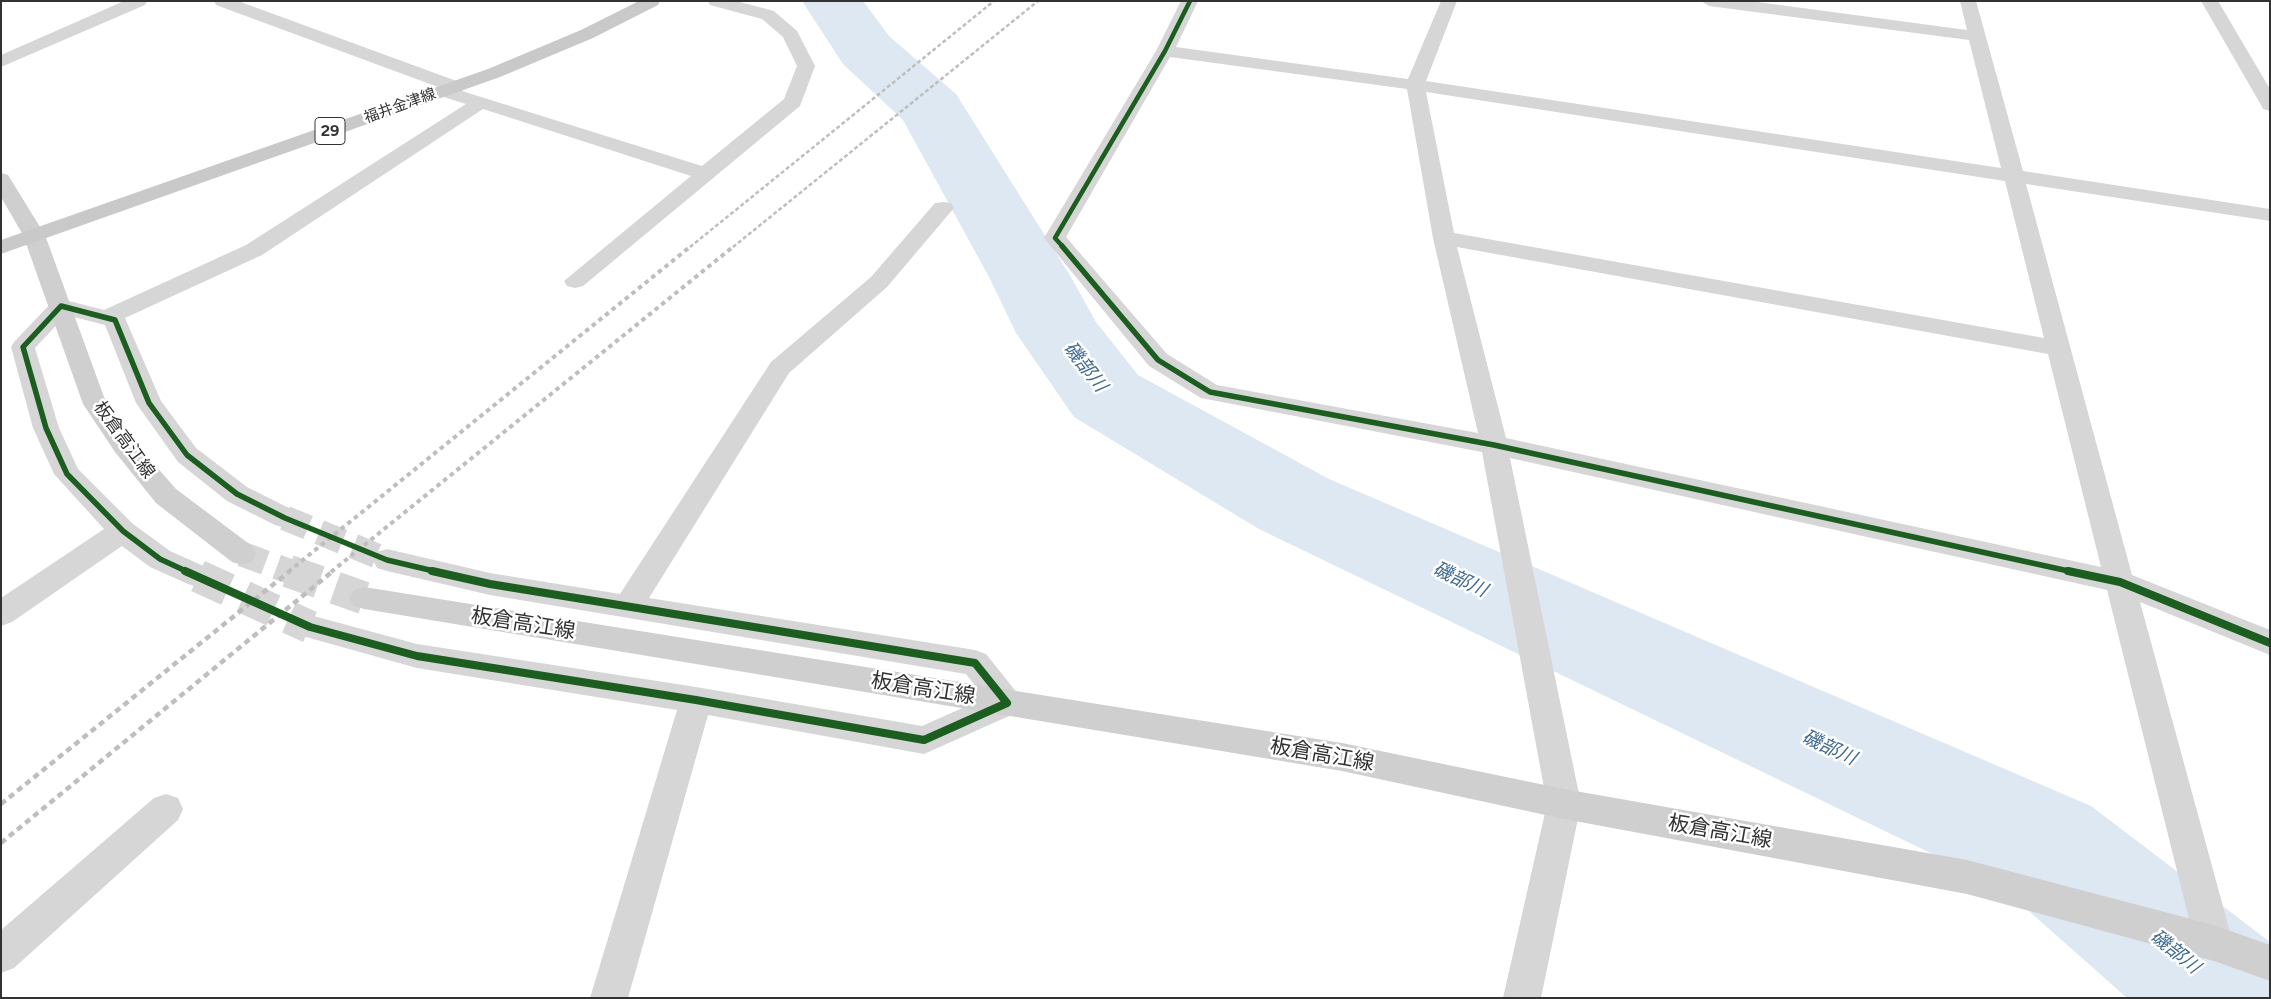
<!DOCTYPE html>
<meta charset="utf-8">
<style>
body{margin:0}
#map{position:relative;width:2271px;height:999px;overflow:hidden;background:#fff;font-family:Figtree,sans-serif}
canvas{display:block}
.frame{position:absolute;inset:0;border:2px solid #323232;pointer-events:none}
</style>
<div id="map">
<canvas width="2271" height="999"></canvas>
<div class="frame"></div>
</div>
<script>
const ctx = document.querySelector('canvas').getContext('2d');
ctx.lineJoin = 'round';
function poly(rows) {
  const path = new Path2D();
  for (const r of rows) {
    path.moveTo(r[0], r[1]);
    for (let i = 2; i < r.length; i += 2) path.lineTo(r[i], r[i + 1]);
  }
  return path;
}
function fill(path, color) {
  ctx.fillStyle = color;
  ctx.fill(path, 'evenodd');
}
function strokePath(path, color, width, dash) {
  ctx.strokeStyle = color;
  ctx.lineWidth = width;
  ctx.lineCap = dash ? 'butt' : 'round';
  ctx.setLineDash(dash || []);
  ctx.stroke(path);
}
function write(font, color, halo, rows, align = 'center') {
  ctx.font = font + ' Figtree,"Noto Sans JP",sans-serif';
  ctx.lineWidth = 5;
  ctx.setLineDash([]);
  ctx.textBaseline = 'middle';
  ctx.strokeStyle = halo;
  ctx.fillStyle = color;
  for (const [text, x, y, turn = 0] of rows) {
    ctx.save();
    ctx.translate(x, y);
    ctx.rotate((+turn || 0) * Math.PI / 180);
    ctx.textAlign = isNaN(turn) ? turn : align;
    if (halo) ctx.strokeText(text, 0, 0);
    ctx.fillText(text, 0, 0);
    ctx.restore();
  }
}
const river = poly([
 [802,1,863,1,889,36,956,94,1071,277,1096,322,1138,375,1329,479,2091,806,2270,942,2270,998,2127,998,2003,888,1259,529,1074,417,1016,333,989,277,903,120,843,64,802,1]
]);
const streetTunnelFar1 = poly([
 [285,518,387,560]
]);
const streetTunnel = poly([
 [198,576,310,627]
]);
const secondaryTunnelFar1 = poly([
 [242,554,291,572]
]);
const secondaryTunnel = poly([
 [288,571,364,598]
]);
const street = poly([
 [124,1,147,1,145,5,1,67,1,55,124,1],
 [214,1,238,1,462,83,464,87,462,91,702,166,784,99,797,66,783,37,762,19,710,5,708,1,736,1,774,11,797,31,815,66,800,106,583,286,575,288,567,286,564,281,691,176,483,109,262,255,125,318,161,401,196,448,247,487,295,511,299,518,295,525,285,528,275,525,227,501,178,462,136,403,105,325,66,315,35,348,59,428,78,469,133,524,170,551,208,568,213,576,208,584,198,587,188,584,150,567,122,546,12,622,1,626,1,598,104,529,54,474,33,428,11,347,14,342,53,301,61,299,104,310,246,245,466,104,437,95,435,91,438,87,216,5,214,1],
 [1181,1,1198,1,1176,47,1408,79,1441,1,1457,1,1426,81,2001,168,1969,40,1709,6,1701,1,1750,1,1967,30,1960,1,1976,1,2023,171,2270,209,2270,221,2026,184,2132,575,2270,630,2270,655,2140,602,2233,943,2227,956,2214,961,2201,956,2195,943,2107,590,1510,458,1581,804,1541,998,1503,998,1547,804,1482,452,1201,398,1149,366,1044,238,1156,51,1181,1],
 [1170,57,1407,89,1433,238,1478,433,1217,385,1167,354,1066,237,1170,57],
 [1426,92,2005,181,2044,338,1454,233,1426,92],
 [1457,247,2048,354,2101,567,1506,438,1457,247],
 [2201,1,2218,1,2270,89,2270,111,2263,109,2261,105,2201,1],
 [943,202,951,203,954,208,887,287,789,373,649,598,975,650,986,654,1018,694,1023,703,1018,712,924,754,708,715,628,998,590,998,677,710,417,668,299,635,295,627,299,619,310,615,417,644,696,687,922,726,985,698,966,674,490,595,387,571,377,568,373,560,377,552,387,549,490,573,620,594,771,362,871,277,935,203,943,202],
 [166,794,178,798,183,809,178,820,14,968,1,973,1,930,154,798,166,794]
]);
const secondary = poly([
 [1,173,8,175,45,235,104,397,133,440,176,489,252,546,256,554,252,562,242,565,232,562,156,503,115,452,83,404,23,235,1,197,1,173],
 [364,587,1342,743,1564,789,1967,860,2214,925,2270,945,2270,981,2214,961,1967,894,1564,819,1342,771,364,609,354,606,349,598,354,590,364,587]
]);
const primary = poly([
 [639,1,660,1,658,5,593,38,500,77,1,254,1,240,488,69,581,30,639,1]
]);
const railFar2 = poly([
 [690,247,994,1],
 [733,247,1038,1]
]);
const railFar1 = poly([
 [288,572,691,246],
 [331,572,734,246]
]);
const rail = poly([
 [1,804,290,571],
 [1,843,333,571]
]);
const cyclewayFar2 = poly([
 [1063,247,1055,238,1165,51,1190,1]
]);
const cyclewayFar1 = poly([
 [1062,246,1158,360,1210,392,1494,445,2073,572],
 [188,572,160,559,123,531,67,474,46,428,23,347,61,306,115,320,149,403,187,455,237,494,285,518,387,560,438,572]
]);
const cycleway = poly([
 [185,571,310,627,417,656,696,700,924,740,1007,703,975,663,490,584,432,571],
 [2068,571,2120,582,2270,643]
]);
const farStreetnames = [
 ["福井金津線",400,106,-20]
];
const shields = [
 [330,131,30]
];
const shieldNames = [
 ["29",330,131]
];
const streetNames = [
 ["板倉高江線",124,440,54]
];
const waterNames = [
 ["磯部川",1085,367,52],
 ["磯部川",1460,580,25],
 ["磯部川",1829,748,25],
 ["磯部川",2175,952,39]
];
const nearStreetnames = [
 ["板倉高江線",523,624,9],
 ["板倉高江線",923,689,9],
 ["板倉高江線",1322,755,10],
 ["板倉高江線",1720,832,10]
];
fill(river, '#dde8f2');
strokePath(streetTunnelFar1, '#d6d6d6', 25, [25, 12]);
strokePath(streetTunnel, '#d6d6d6', 33, [33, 17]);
strokePath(secondaryTunnelFar1, '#d6d6d6', 25, [25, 12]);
strokePath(secondaryTunnel, '#d6d6d6', 33, [33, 17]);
fill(street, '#d6d6d6');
fill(secondary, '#cfcfcf');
fill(primary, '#c9c9c9');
strokePath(railFar2, '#bebebe', 2.5, [4, 2.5]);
strokePath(railFar1, '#bebebe', 4, [4.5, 4]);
strokePath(rail, '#bebebe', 4.5, [6, 4.5]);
strokePath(cyclewayFar2, '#1b5e20', 4.5);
strokePath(cyclewayFar1, '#1b5e20', 5.5);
strokePath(cycleway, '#1b5e20', 8);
write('15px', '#323232', '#fff', farStreetnames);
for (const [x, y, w] of shields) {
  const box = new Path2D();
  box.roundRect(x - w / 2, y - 13.5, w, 27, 4);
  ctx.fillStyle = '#fff';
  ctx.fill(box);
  strokePath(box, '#323232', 1);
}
write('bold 16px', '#323232', null, shieldNames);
write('18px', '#323232', '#fff', streetNames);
write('italic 19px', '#426c91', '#fff', waterNames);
write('21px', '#323232', '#fff', nearStreetnames);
</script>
